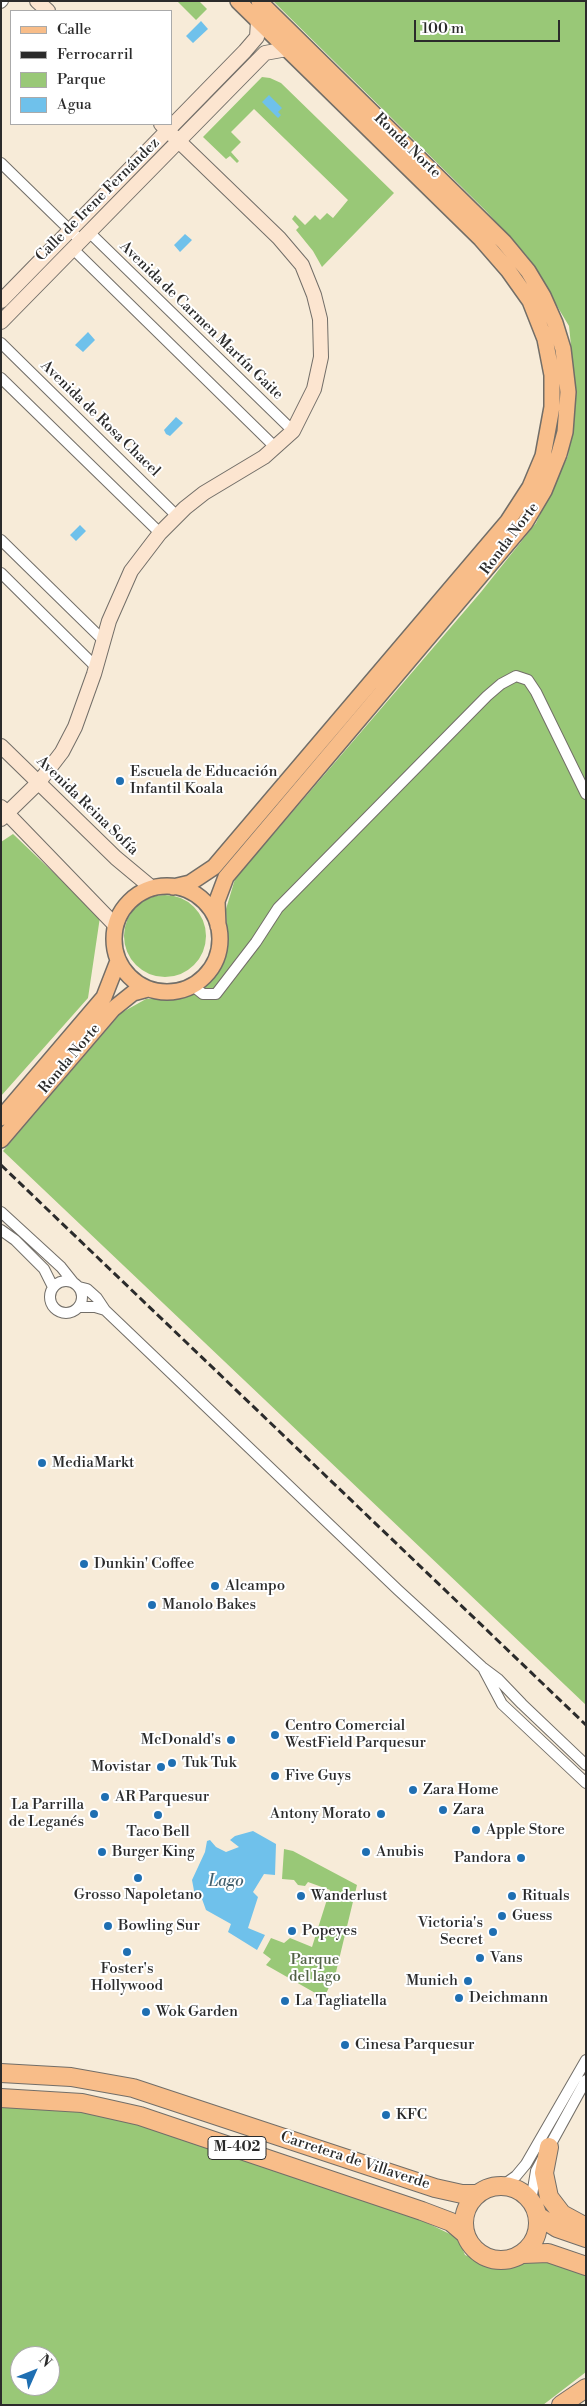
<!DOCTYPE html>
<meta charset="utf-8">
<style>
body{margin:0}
#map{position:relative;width:587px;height:2406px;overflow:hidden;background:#f7ebd8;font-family:"Libre Bodoni",serif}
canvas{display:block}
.frame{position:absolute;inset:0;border:2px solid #2b2b2b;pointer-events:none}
.legend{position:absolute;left:10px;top:10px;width:162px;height:115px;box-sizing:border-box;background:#fff;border:1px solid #aaa;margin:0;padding:6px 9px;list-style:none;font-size:15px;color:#2b2b2b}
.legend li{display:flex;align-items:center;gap:10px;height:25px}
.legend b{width:25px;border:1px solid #aaa}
.north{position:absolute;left:10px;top:2346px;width:50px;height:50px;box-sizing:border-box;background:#fff;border:1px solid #aaa;border-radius:50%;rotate:46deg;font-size:14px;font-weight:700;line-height:20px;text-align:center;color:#2b2b2b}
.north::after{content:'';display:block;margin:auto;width:18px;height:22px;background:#1f6fb2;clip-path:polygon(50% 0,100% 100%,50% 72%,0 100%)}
.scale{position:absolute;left:414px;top:20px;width:146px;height:22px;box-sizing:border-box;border:2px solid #2b2b2b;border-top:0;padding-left:6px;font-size:15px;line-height:18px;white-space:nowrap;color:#2b2b2b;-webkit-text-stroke:4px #fff;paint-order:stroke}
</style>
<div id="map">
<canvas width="587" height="2406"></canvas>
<div class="frame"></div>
<ul class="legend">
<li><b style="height:6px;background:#f8bd89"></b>Calle</li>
<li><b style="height:6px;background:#2b2b2b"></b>Ferrocarril</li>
<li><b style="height:14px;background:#99c877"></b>Parque</li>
<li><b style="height:14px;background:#6fc1eb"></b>Agua</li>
</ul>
<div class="north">N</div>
<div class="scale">100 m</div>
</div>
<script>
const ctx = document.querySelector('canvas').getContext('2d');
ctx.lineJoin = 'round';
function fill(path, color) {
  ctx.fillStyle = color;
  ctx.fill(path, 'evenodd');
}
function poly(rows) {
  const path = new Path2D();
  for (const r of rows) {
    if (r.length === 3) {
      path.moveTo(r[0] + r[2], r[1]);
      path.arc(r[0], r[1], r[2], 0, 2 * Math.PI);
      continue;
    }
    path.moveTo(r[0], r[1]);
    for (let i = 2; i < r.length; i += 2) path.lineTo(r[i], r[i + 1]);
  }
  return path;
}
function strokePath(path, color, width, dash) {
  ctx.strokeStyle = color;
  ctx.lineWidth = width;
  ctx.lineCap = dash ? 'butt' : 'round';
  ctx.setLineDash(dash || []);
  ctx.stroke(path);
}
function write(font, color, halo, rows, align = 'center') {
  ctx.font = font + ' "Libre Bodoni",serif';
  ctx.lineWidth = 4;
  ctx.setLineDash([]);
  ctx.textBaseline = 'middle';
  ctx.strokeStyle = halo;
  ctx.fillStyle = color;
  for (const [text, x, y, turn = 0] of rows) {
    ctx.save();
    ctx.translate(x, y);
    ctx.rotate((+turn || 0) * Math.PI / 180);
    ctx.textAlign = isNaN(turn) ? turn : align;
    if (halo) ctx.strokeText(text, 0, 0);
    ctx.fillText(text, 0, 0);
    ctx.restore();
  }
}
const green = poly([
 [177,1,199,1,207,9,196,20],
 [273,1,586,1,586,1705,3,1151,121,1013,146,999,179,998,209,983,224,956,227,940,226,909,235,879,481,592,536,523,568,456,575,384,569,326,527,256,486,211],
 [247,57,249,60,192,119,189,116],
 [262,77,270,78,281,83,394,193,322,267,313,251,296,230,299,227,292,219,295,215,305,225,315,215,320,220,327,213,333,218,348,200,254,109,231,132,241,142,231,152,239,161,237,163,230,156,226,159,203,137],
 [156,150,159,153,94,219,91,216],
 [13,834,100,917,88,998,1,1096,1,842],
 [165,936,41],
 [284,1849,293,1851,357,1885,336,1972,324,1998,266,1965,271,1959,263,1953,271,1938,284,1943,290,1938,312,1947,330,1890,308,1882,305,1886,298,1885,294,1880,282,1879],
 [1,2106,102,2112,413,2216,458,2238,465,2255,494,2266,525,2260,554,2262,586,2272,586,2372,543,2405,1,2405],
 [20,2356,50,2356,50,2386,20,2386]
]);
const water = poly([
 [201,21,208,29,193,43,186,36],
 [269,95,282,108,278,112,281,115,278,118,262,102],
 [185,234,192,240,180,252,174,245],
 [88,332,95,340,83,352,75,345],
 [176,417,183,423,170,436,166,434,164,430],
 [80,525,86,531,76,541,70,535],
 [253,1831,276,1844,275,1875,264,1874,253,1892,258,1897,248,1928,265,1935,257,1950,228,1932,231,1924,206,1910,202,1899,195,1896,192,1880,205,1852,207,1841,210,1840,216,1847,226,1852,239,1847,230,1840,235,1836]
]);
const street = poly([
 [1,3,3,1],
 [1,163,81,241],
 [89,232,293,431],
 [73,249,276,448],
 [1,343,177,516],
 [1,378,160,533],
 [1,540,103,640],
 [1,573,96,667],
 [193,986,203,994,216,994,256,942,278,908,487,696,501,684,516,676,528,680,536,692,586,794],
 [1,1212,61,1267,73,1282],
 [1,1230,15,1240,44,1269,53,1287],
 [66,1297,16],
 [79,1287,87,1289,97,1298,105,1310,398,1590,482,1667,498,1679,522,1704,586,1765],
 [79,1307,95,1307,105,1310],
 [484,1670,502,1704,586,1783],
 [502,2186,516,2176,526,2164,586,2060],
 [531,2201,536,2171,586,2080]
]);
const secondary = poly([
 [37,1,48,11],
 [1,301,245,51,257,37,258,21],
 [1,322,265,53,287,49],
 [1,746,116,858,152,888],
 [1,807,115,925],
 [1,819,39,782,62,752,75,727,94,674,109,621,131,571,160,533,185,508,204,493,264,457,293,431,314,389,321,357,320,319,314,295,302,265,279,238,161,124]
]);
const primary = poly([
 [167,939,53],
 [173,887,190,883,214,867,508,521,530,487,543,456,552,407,552,375,545,339,530,301,508,270,481,239,238,1],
 [218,926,217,901,226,877,525,523,544,491,559,454,565,432,568,392,563,349,555,323,543,296,528,271,504,242,259,1],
 [1,1118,104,997,118,961],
 [1,1140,113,1009,133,993,148,989]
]);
const highway = poly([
 [1,2073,71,2077,133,2088,435,2188,462,2194,477,2194],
 [1,2098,82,2103,140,2116,422,2211,451,2222,464,2233],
 [549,2147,544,2173,549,2197,562,2214,586,2227],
 [501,2223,37],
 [538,2216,557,2228,586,2238],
 [523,2254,548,2253,586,2266],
 [561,2405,586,2388]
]);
const rail = poly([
 [1,1165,586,1725]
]);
const markers = [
 [120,781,5,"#1f6fb2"],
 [42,1463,5,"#1f6fb2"],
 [84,1564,5,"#1f6fb2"],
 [215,1586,5,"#1f6fb2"],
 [152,1605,5,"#1f6fb2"],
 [275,1735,5,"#1f6fb2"],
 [231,1740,5,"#1f6fb2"],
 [172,1763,5,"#1f6fb2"],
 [161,1767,5,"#1f6fb2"],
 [275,1776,5,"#1f6fb2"],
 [413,1790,5,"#1f6fb2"],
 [105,1797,5,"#1f6fb2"],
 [443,1810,5,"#1f6fb2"],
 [94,1814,5,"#1f6fb2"],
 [381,1814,5,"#1f6fb2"],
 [158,1815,5,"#1f6fb2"],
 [476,1830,5,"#1f6fb2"],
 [102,1852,5,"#1f6fb2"],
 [366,1852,5,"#1f6fb2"],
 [521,1858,5,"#1f6fb2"],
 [138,1878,5,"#1f6fb2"],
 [301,1896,5,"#1f6fb2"],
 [512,1896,5,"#1f6fb2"],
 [502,1916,5,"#1f6fb2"],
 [108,1926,5,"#1f6fb2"],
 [292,1931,5,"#1f6fb2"],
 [493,1932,5,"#1f6fb2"],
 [127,1952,5,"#1f6fb2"],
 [480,1958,5,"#1f6fb2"],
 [468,1981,5,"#1f6fb2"],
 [459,1998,5,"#1f6fb2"],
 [285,2001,5,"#1f6fb2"],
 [146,2012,5,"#1f6fb2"],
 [345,2045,5,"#1f6fb2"],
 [386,2115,5,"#1f6fb2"]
];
const shields = [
 [237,2148,58]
];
const shieldNames = [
 ["M-402",237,2148]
];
const streetNames = [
 ["Ronda Norte",407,146,44],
 ["Calle de Irene Fernández",98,200,-45],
 ["Avenida de Carmen Martín Gaite",201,321,44],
 ["Avenida de Rosa Chacel",100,419,44],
 ["Ronda Norte",510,539,-53],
 ["Avenida Reina Sofía",87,806,44],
 ["Ronda Norte",70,1059,-50],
 ["Carretera de Villaverde",355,2161,18]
];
const poiNames = [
 ["Escuela de Educación",130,772],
 ["Infantil Koala",130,789],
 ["MediaMarkt",52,1463],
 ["Dunkin' Coffee",94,1564],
 ["Alcampo",225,1586],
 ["Manolo Bakes",162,1605],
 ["Centro Comercial",285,1726],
 ["WestField Parquesur",285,1743],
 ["McDonald's",221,1740,"right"],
 ["Tuk Tuk",182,1763],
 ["Movistar",151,1767,"right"],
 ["Five Guys",285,1776],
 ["Zara Home",423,1790],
 ["AR Parquesur",115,1797],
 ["La Parrilla",84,1805,"right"],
 ["de Leganés",84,1822,"right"],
 ["Zara",453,1810],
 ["Antony Morato",371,1814,"right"],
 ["Apple Store",486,1830],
 ["Taco Bell",158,1832,"center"],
 ["Burger King",112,1852],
 ["Anubis",376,1852],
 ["Pandora",511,1858,"right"],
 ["Grosso Napoletano",138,1895,"center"],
 ["Wanderlust",311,1896],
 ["Rituals",522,1896],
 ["Guess",512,1916],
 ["Victoria's",483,1923,"right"],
 ["Secret",483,1940,"right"],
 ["Bowling Sur",118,1926],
 ["Popeyes",302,1931],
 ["Vans",490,1958],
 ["Foster's",127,1969,"center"],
 ["Hollywood",127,1986,"center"],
 ["Munich",458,1981,"right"],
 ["Deichmann",469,1998],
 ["La Tagliatella",295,2001],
 ["Wok Garden",156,2012],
 ["Cinesa Parquesur",355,2045],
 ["KFC",396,2115]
];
const parkNames = [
 ["Parque",315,1960],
 ["del lago",315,1977]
];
const waterNames = [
 ["Lago",226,1882]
];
fill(green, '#99c877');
fill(water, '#6fc1eb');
strokePath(street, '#726e68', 12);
strokePath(secondary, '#726e68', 16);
strokePath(primary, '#726e68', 18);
strokePath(highway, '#726e68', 20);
strokePath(street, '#fff', 10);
strokePath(secondary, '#fce5d0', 14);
strokePath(primary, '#f8bd89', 15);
strokePath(highway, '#f8bd89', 18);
strokePath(rail, '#2b2b2b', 3, [8, 4]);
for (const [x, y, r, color] of markers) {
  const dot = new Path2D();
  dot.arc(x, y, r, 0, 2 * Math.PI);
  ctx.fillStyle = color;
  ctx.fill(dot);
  strokePath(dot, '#fff', 2);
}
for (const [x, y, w] of shields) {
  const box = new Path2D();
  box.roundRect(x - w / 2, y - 11.5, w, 23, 4);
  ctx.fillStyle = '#fff';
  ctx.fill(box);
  strokePath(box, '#2b2b2b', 1);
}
write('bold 14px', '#2b2b2b', null, shieldNames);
write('15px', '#2b2b2b', '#fff', streetNames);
write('15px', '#2b2b2b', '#fff', poiNames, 'left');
write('15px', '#526246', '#fff', parkNames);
write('italic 16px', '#43606e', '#fff', waterNames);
</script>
